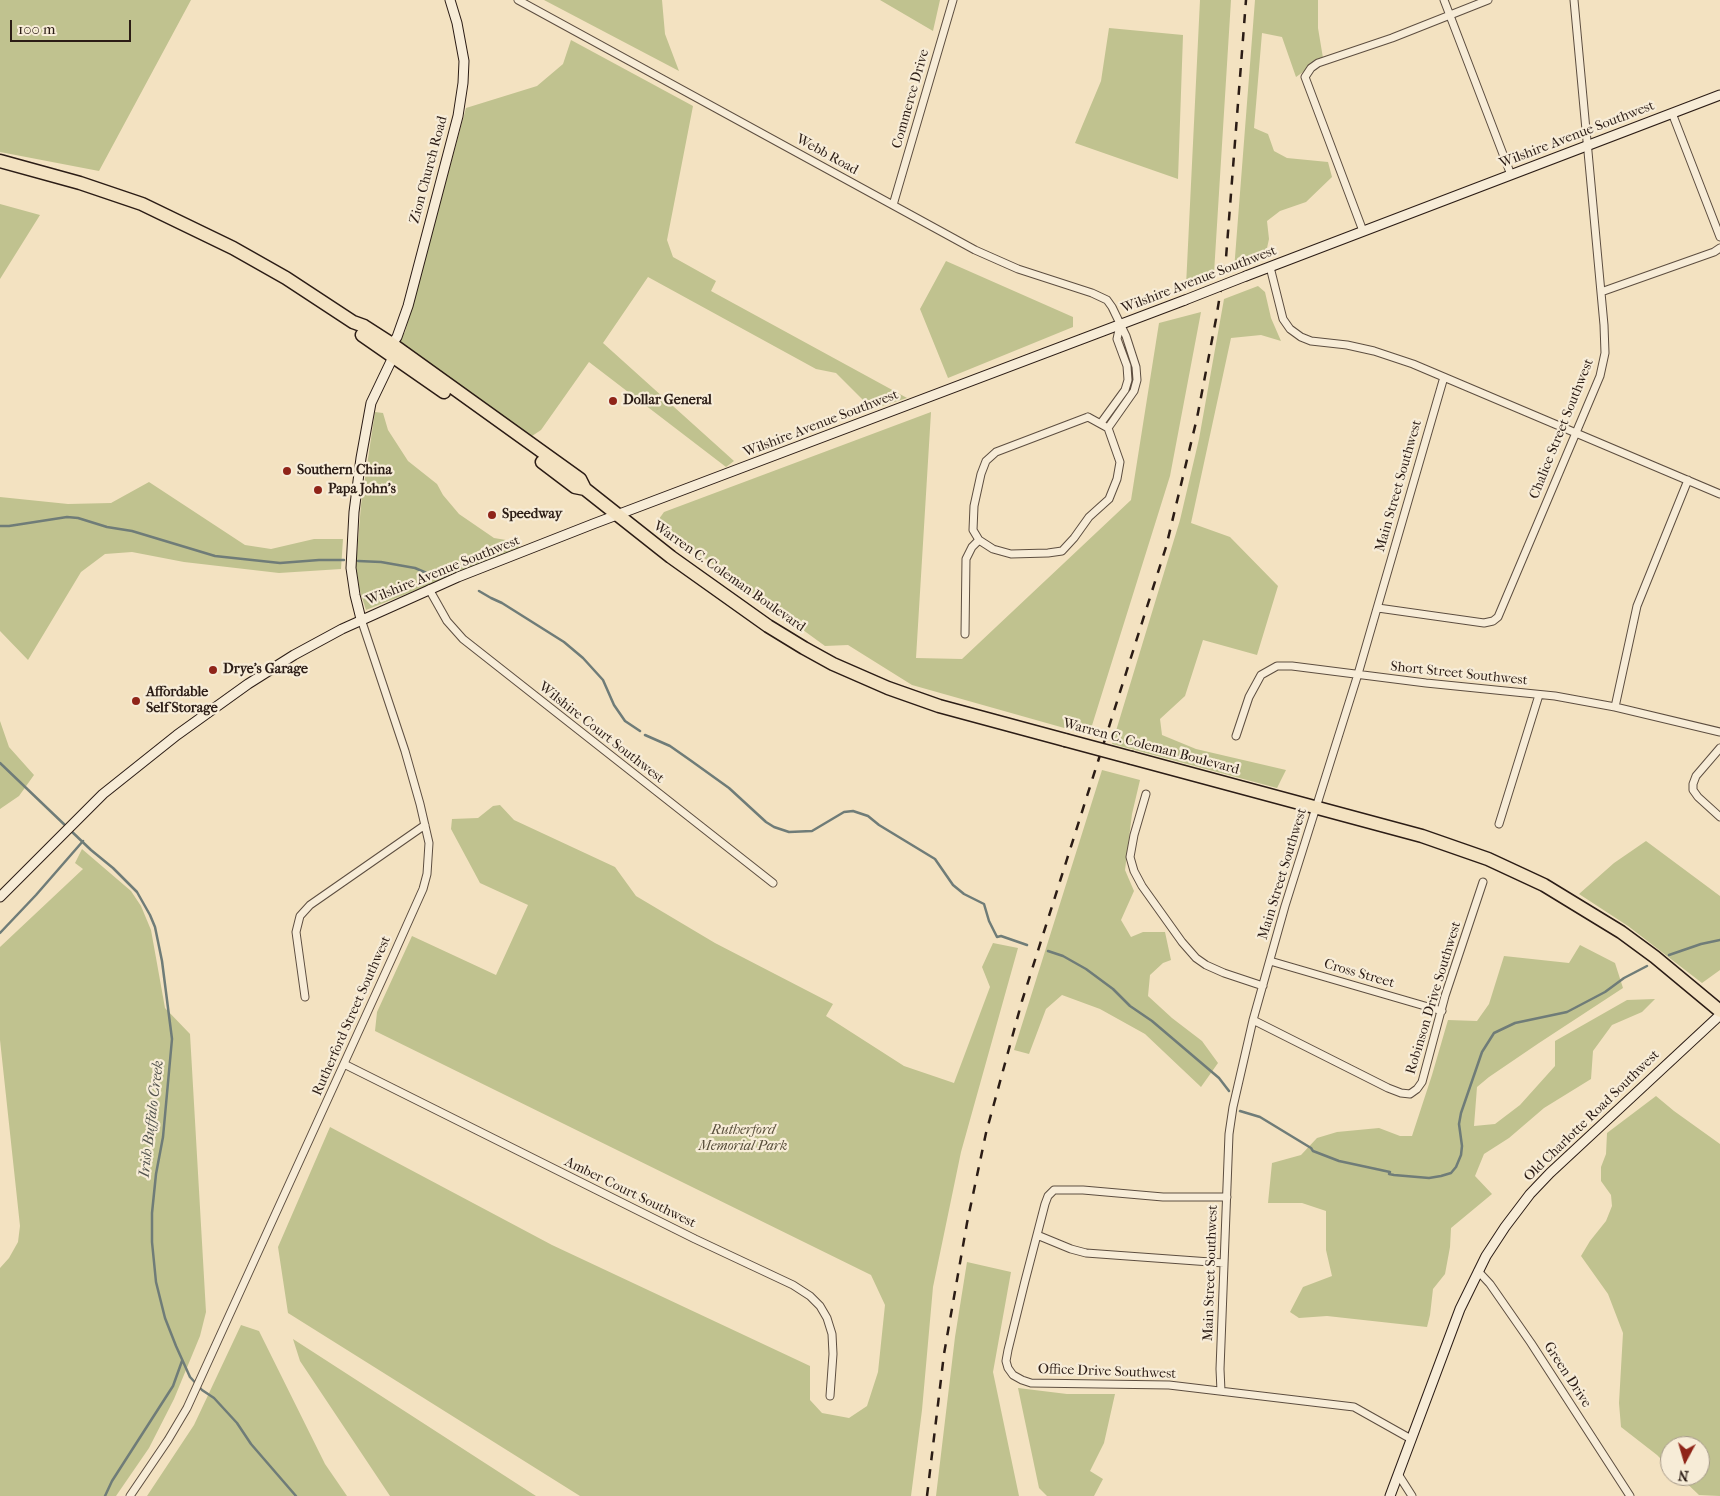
<!DOCTYPE html>
<style>
body{margin:0}
#map{position:relative;width:1720px;height:1496px;overflow:hidden;background:#f3e2c1;font-family:"IM FELL French Canon",serif}
canvas{display:block}
.north{position:absolute;left:1660px;top:1436px;width:50px;height:50px;box-sizing:border-box;background:#f7ecd7;border:1px solid #a59989;border-radius:50%;rotate:186deg;font-size:14px;font-weight:700;line-height:20px;text-align:center;color:#2b1c15}
.north::after{content:'';display:block;margin:auto;width:18px;height:22px;background:#8f2418;clip-path:polygon(50% 0,100% 100%,50% 72%,0 100%)}
.scale{position:absolute;left:10px;top:20px;width:121px;height:22px;box-sizing:border-box;border:2px solid #2b1c15;border-top:0;padding-left:6px;font-size:15px;line-height:18px;white-space:nowrap;color:#2b1c15;-webkit-text-stroke:4px #f7ecd7;paint-order:stroke}
</style>
<div id="map">
<canvas width="1720" height="1496"></canvas>
<div class="north">N</div>
<div class="scale">100 m</div>
</div>
<script>
const ctx = document.querySelector('canvas').getContext('2d');
ctx.lineJoin = 'round';
function fill(path, color) {
  ctx.fillStyle = color;
  ctx.fill(path, 'evenodd');
}
function poly(rows) {
  const path = new Path2D();
  for (const r of rows) {
    path.moveTo(r[0], r[1]);
    for (let i = 2; i < r.length; i += 2) path.lineTo(r[i], r[i + 1]);
  }
  return path;
}
function strokePath(path, color, width, dash) {
  ctx.strokeStyle = color;
  ctx.lineWidth = width;
  ctx.lineCap = dash ? 'butt' : 'round';
  ctx.setLineDash(dash || []);
  ctx.stroke(path);
}
function write(font, color, halo, rows, align = 'center') {
  ctx.font = font + ' "IM FELL French Canon",serif';
  ctx.lineWidth = 4.5;
  ctx.setLineDash([]);
  ctx.textBaseline = 'middle';
  ctx.strokeStyle = halo;
  ctx.fillStyle = color;
  for (const [text, x, y, turn = 0] of rows) {
    ctx.save();
    ctx.translate(x, y);
    ctx.rotate((+turn || 0) * Math.PI / 180);
    ctx.textAlign = isNaN(turn) ? turn : align;
    if (halo) ctx.strokeText(text, 0, 0);
    ctx.fillText(text, 0, 0);
    ctx.restore();
  }
}
const green = poly([
 [0,0,191,0,99,171,0,152],
 [544,0,662,0,665,34,679,71],
 [880,0,940,0,933,31],
 [1200,0,1231,0,1214,273,1186,286],
 [1255,0,1318,0,1318,28,1323,58,1296,77,1282,37,1262,33,1254,128,1268,134,1274,151,1287,158,1328,162,1332,177,1306,202,1280,211,1267,221,1269,239,1265,257,1234,270],
 [1109,28,1183,35,1178,179,1075,143,1101,81],
 [571,40,693,106,667,240,673,257,716,281,711,291,907,398,872,409,836,373,816,369,648,277,603,343,734,461,726,467,589,362,541,430,532,436,398,342,405,332,466,108,537,86,563,64],
 [0,204,40,215,0,279],
 [946,261,1073,317,1073,327,948,378,920,309],
 [1258,286,1265,292,1271,318,1281,341,1261,335,1231,338,1191,523,1230,537,1278,586,1257,655,1203,640,1185,696,1160,719,1162,735,1196,749,1286,770,1277,788,1112,744,1180,520,1199,439,1224,299],
 [1201,312,1170,476,1089,735,912,685,848,645,825,646,656,523,664,512,931,412,916,658,962,659,1131,500,1159,323],
 [375,412,383,413,388,430,408,461,437,484,443,495,459,514,494,538,506,540,522,548,366,610,359,588,356,566,361,505],
 [149,482,245,545,271,549,314,539,343,539,341,569,279,573,184,562,132,552,105,554,81,572,28,660,0,631,0,497,68,504,111,503],
 [0,721,9,747,34,775,19,796,0,809],
 [1102,770,1140,780,1132,814,1125,870,1134,891,1121,920,1131,937,1143,932,1165,932,1171,960,1163,963,1150,975,1148,996,1172,1018,1202,1041,1218,1063,1201,1087,1145,1034,1100,1009,1062,995,1046,1009,1029,1054,1014,1050],
 [500,805,514,820,615,867,636,896,715,943,833,1004,826,1016,904,1066,954,1083,990,987,982,967,993,943,1018,948,961,1152,933,1287,922,1410,911,1496,580,1496,288,1313,278,1247,330,1127,552,1245,810,1366,810,1400,822,1413,849,1418,867,1406,878,1372,885,1305,871,1275,375,1031,377,1012,412,936,496,975,528,905,480,883,451,829,452,819,478,818,493,806],
 [1646,841,1720,896,1720,970,1702,983,1628,926,1579,894,1614,863],
 [82,849,131,891,141,906,151,930,165,1008,190,1034,206,1312,200,1336,174,1399,149,1448,116,1496,0,1496,0,1268,9,1258,18,1242,20,1226,0,1040,0,947,83,869,75,863],
 [1580,945,1615,963,1623,988,1539,1043,1489,1077,1477,1087,1474,1126,1495,1124,1520,1105,1555,1066,1555,1041,1627,1000,1655,999,1642,1012,1612,1025,1593,1051,1591,1079,1544,1108,1509,1138,1484,1154,1475,1176,1492,1194,1451,1228,1450,1247,1445,1274,1433,1289,1430,1315,1427,1327,1327,1316,1299,1318,1290,1312,1303,1287,1332,1276,1326,1250,1326,1211,1302,1203,1268,1203,1272,1163,1301,1155,1317,1138,1337,1132,1379,1128,1400,1136,1412,1136,1432,1075,1448,1020,1477,1021,1489,1004,1504,956,1569,963],
 [1656,1096,1674,1111,1720,1144,1720,1496,1699,1495,1679,1476,1700,1476,1700,1446,1670,1446,1670,1468,1657,1455,1621,1427,1619,1403,1623,1333,1608,1294,1581,1256,1590,1241,1606,1221,1612,1206,1611,1195,1601,1181,1601,1167,1606,1154,1607,1133],
 [967,1262,1011,1272,993,1372,1019,1496,936,1496,955,1337],
 [241,1325,259,1331,325,1464,347,1496,147,1496,194,1425],
 [293,1339,536,1496,390,1496,300,1361],
 [1018,1388,1067,1394,1115,1394,1104,1443,1090,1471,1103,1479,1094,1496,1047,1496,1039,1488]
]);
const stream = poly([
 [0,526,9,526,67,517,78,518,107,527,132,531,215,556,280,563,319,560,344,560],
 [358,561,381,562,415,568,429,574,444,576],
 [479,591,491,598,502,603,564,642,583,658,603,680,614,705,625,721,640,731],
 [645,735,670,746,690,760,729,788,766,822,774,827,789,832,812,831,844,812,853,811,868,816,879,825,935,859,953,885,964,894,984,904,989,921,997,937,1001,936,1027,945],
 [0,763,91,850,113,868,137,892,150,915,155,927,162,961,172,1039,163,1137,156,1174,152,1213,152,1242,156,1282,165,1318,176,1346,190,1377,202,1390,214,1398,237,1423,251,1444,296,1496],
 [0,933,36,895,83,841],
 [1048,951,1063,956,1086,969,1113,989,1130,1006,1152,1021,1219,1078,1229,1091],
 [1669,955,1701,944,1720,940],
 [1240,1111,1260,1117,1311,1148,1313,1151,1339,1161,1390,1172,1389,1174,1394,1175,1429,1178,1441,1176,1451,1173,1456,1167,1461,1155,1462,1146,1459,1124,1461,1113,1482,1052,1494,1033,1515,1023,1567,1012,1605,992,1624,978,1647,966],
 [105,1496,112,1481,173,1386,182,1361]
]);
const street = poly([
 [518,0,975,250,1018,269,1092,293,1107,300,1112,307,1126,336,1136,367,1137,380,1134,391,1108,428],
 [1444,0,1511,175],
 [1672,113,1720,237],
 [893,205,953,0],
 [1363,231,1305,77,1311,68,1318,63,1392,38,1488,0],
 [1270,267,1283,319,1290,329,1301,337,1311,341,1347,345,1374,351,1413,364,1720,494],
 [1601,292,1714,252,1720,248],
 [1088,417,1108,428,1120,462,1117,479,1109,499,1089,517,1074,538,1062,551,1048,553,1011,554,993,549,979,540,973,530,974,506,981,474,986,461,996,452,1088,417],
 [1101,423,1125,390,1128,380,1127,366,1117,339,1120,325],
 [429,589,447,621,463,639,773,883],
 [1378,608,1484,623,1493,621,1498,617,1600,376,1605,353,1604,325,1574,0],
 [965,634,966,559,972,547,979,540],
 [1615,707,1637,606,1688,480],
 [1236,736,1249,697,1261,675,1277,666,1292,666,1426,683,1555,696,1615,707,1720,732],
 [1720,748,1696,776,1693,784,1693,790,1698,797,1720,817],
 [1146,794,1134,835,1130,857,1134,871,1142,886,1182,942,1196,958,1206,965,1224,973,1263,986],
 [1499,824,1539,695],
 [1270,961,1442,1011],
 [305,997,296,932,300,916,310,905,425,825],
 [1253,1020,1388,1088,1401,1093,1410,1094,1417,1089,1422,1082,1445,996,1483,882],
 [344,1064,695,1239,793,1285,810,1296,820,1306,827,1318,832,1334,833,1354,830,1396],
 [1227,1197,1163,1197,1083,1190,1054,1190,1048,1196,1045,1204,1025,1281,1008,1350,1006,1361,1008,1368,1013,1375,1022,1380,1031,1383,1169,1385,1354,1407,1411,1439],
 [1037,1235,1071,1249,1086,1253,1224,1263],
 [1478,1271,1490,1284,1531,1343,1630,1496],
 [1221,1391,1220,1369,1229,1134,1233,1107,1253,1020,1285,906,1358,674,1444,377],
 [1398,1474,1412,1496],
 [130,1496,168,1440,187,1408,393,956,423,889,427,874,429,843,420,804,405,751,361,619]
]);
const secondary = poly([
 [1246,276,1720,95],
 [392,344,397,337,408,306,458,116,463,83,464,61,457,23,450,0],
 [361,619,355,595,351,568,354,512,361,458,371,403,393,357],
 [0,897,103,794,177,735,248,684,294,655,342,629,458,577,593,524,1185,300],
 [1390,1496,1460,1309,1486,1256,1505,1227,1530,1194,1550,1173,1720,1015]
]);
const highway = poly([
 [0,161,80,183,142,204,233,248,286,278,353,322,364,326,392,344,580,479,585,489,671,557,768,626,804,648,833,664,888,688,939,706,1065,740],
 [362,335,444,392],
 [542,462,575,487,585,489],
 [1132,758,1422,836,1488,859,1544,885,1621,932,1655,957,1720,1011]
]);
const rail = poly([
 [927,1496,944,1354,967,1223,986,1133,1022,1001,1166,547,1197,418,1216,319,1226,258,1246,0]
]);
const secondaryBridge = poly([
 [1185,300,1246,276]
]);
const highwayBridge = poly([
 [1065,740,1132,758]
]);
const markers = [
 [613,401,5,"#8f2418"],
 [287,471,5,"#8f2418"],
 [318,490,5,"#8f2418"],
 [492,515,5,"#8f2418"],
 [213,670,5,"#8f2418"],
 [136,701,5,"#8f2418"]
];
const streetNames = [
 ["Commerce Drive",911,99,-74],
 ["Wilshire Avenue Southwest",1577,135,-21],
 ["Webb Road",827,155,29],
 ["Zion Church Road",429,170,-75],
 ["Wilshire Avenue Southwest",1199,280,-21],
 ["Wilshire Avenue Southwest",821,424,-21],
 ["Chalice Street Southwest",1562,429,-68],
 ["Main Street Southwest",1399,486,-74],
 ["Wilshire Avenue Southwest",443,571,-22],
 ["Warren C. Coleman Boulevard",729,577,35],
 ["Short Street Southwest",1459,674,6],
 ["Wilshire Court Southwest",601,733,38],
 ["Warren C. Coleman Boulevard",1151,747,15],
 ["Main Street Southwest",1283,874,-73],
 ["Cross Street",1359,974,16],
 ["Robinson Drive Southwest",1434,998,-73],
 ["Rutherford Street Southwest",352,1016,-66],
 ["Old Charlotte Road Southwest",1592,1116,-44],
 ["Amber Court Southwest",630,1193,26],
 ["Main Street Southwest",1211,1273,-88],
 ["Office Drive Southwest",1107,1372,2],
 ["Green Drive",1567,1375,57]
];
const poiNames = [
 ["Dollar General",623,401],
 ["Southern China",297,471],
 ["Papa John's",328,490],
 ["Speedway",502,515],
 ["Drye's Garage",223,670],
 ["Affordable",146,693],
 ["Self Storage",146,709]
];
const parkNames = [
 ["Rutherford",743,1131],
 ["Memorial Park",743,1147]
];
const waterNames = [
 ["Irish Buffalo Creek",152,1119,-83]
];
fill(green, '#c0c28f');
strokePath(stream, '#6f7c78', 2.5);
strokePath(street, '#5d4e40', 9);
strokePath(secondary, '#2b1c15', 11);
strokePath(highway, '#2b1c15', 15);
strokePath(street, '#f7ecd7', 7);
strokePath(secondary, '#f7ecd7', 9);
strokePath(highway, '#f3e2c1', 12);
strokePath(rail, '#2b1c15', 2.5, [9, 9]);
strokePath(secondaryBridge, '#2b1c15', 11, []);
strokePath(highwayBridge, '#2b1c15', 15, []);
strokePath(secondaryBridge, '#f7ecd7', 9);
strokePath(highwayBridge, '#f3e2c1', 12);
for (const [x, y, r, color] of markers) {
  const dot = new Path2D();
  dot.arc(x, y, r, 0, 2 * Math.PI);
  ctx.fillStyle = color;
  ctx.fill(dot);
  strokePath(dot, '#f7ecd7', 2);
}
write('14px', '#2b1c15', '#f7ecd7', streetNames);
write('bold 14px', '#2b1c15', '#f7ecd7', poiNames, 'left');
write('italic 14px', '#584e3a', '#f7ecd7', parkNames);
write('italic 15px', '#53544f', '#f7ecd7', waterNames);
</script>
